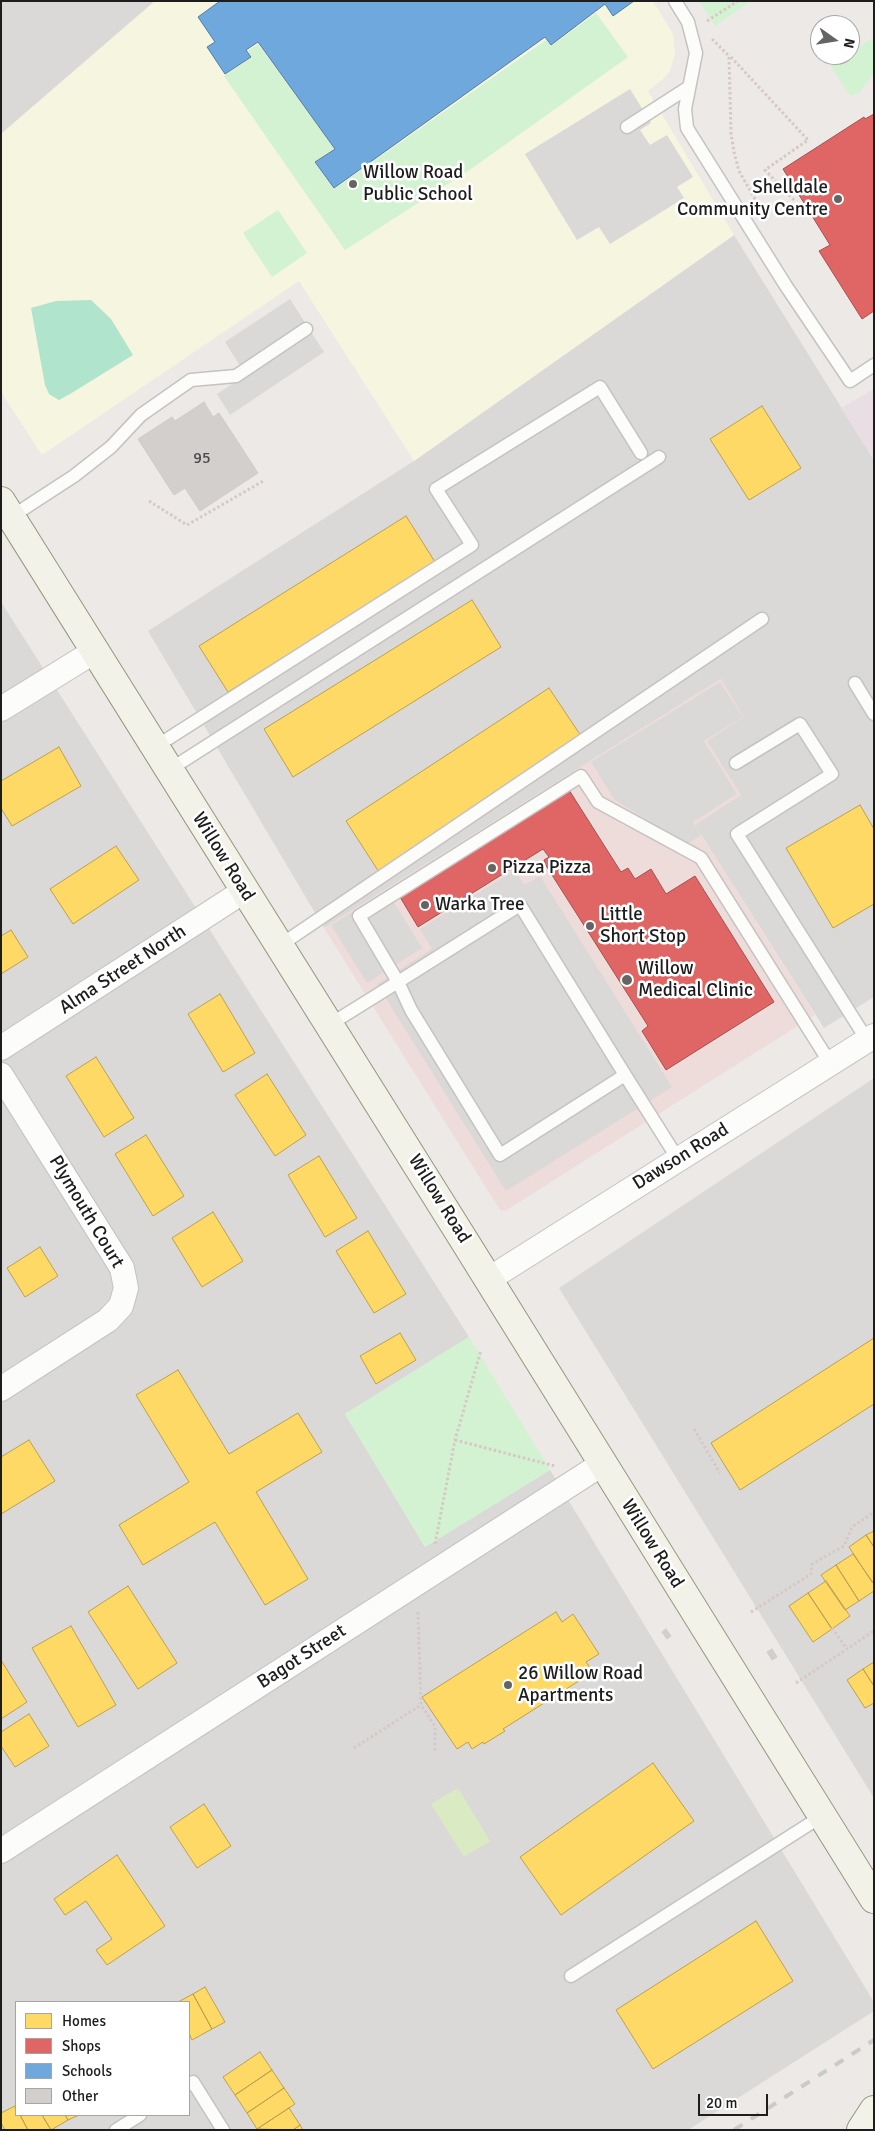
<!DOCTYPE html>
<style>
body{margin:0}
#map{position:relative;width:875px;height:2131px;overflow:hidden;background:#ece9e6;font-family:Signika,sans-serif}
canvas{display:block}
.frame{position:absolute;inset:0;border:2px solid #1d1d1d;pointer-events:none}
.legend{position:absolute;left:15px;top:2001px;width:175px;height:115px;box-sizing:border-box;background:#fff;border:1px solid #a5a5a5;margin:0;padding:6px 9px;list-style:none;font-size:15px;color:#1d1d1d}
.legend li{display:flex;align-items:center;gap:10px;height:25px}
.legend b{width:25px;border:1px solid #a5a5a5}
.north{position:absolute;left:810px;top:15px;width:50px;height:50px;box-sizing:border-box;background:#fff;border:1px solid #a5a5a5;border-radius:50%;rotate:103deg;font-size:14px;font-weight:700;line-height:20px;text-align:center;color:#1d1d1d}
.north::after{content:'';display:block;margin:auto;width:18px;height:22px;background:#656463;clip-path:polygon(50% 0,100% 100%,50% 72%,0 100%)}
.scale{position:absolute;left:698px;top:2094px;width:70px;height:22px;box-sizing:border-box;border:2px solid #1d1d1d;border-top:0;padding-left:6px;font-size:15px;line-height:18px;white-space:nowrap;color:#1d1d1d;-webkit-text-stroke:4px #fff;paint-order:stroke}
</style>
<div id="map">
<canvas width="875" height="2131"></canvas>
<div class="frame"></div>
<ul class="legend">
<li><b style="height:14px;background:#ffd966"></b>Homes</li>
<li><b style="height:14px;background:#e06666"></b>Shops</li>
<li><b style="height:14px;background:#6fa8dc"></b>Schools</li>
<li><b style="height:14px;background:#d2cfcd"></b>Other</li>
</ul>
<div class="north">N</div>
<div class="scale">20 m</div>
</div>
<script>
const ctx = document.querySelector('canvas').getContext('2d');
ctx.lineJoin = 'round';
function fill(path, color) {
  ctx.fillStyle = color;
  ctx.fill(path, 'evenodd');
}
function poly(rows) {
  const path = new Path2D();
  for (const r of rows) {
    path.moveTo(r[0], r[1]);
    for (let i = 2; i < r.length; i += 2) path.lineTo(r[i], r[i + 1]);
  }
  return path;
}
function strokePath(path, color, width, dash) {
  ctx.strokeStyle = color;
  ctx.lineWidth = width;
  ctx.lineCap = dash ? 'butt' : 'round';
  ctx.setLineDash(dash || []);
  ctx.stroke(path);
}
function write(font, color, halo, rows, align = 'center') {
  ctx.font = font + ' Signika,sans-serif';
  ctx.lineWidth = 5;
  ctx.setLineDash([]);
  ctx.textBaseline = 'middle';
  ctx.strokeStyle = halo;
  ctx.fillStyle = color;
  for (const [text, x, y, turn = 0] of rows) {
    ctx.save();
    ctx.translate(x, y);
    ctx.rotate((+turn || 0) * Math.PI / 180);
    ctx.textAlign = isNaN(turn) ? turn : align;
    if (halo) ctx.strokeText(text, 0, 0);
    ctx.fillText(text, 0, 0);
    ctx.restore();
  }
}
const residential = poly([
 [1,1,155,1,1,134],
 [734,235,874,460,874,997,824,1028,695,825,707,741,721,679,324,928,148,631,414,461],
 [1,602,469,1337,345,1414,425,1547,550,1470,874,2002,874,2011,688,2130,1,2130],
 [16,2002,189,2002,189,2115,16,2115],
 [874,1078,874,1798,559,1288]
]);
const commercial = poly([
 [721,679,744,717,707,741,741,795,695,825,815,1015,505,1211,500,1210,324,928]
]);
const industrial = poly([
 [874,389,874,460,841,408]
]);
const education = poly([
 [155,1,653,1,673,34,675,53,670,71,663,79,648,91,734,235,414,461,299,281,42,455,1,392,1,134]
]);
const grass = poly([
 [458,1788,490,1841,464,1857,431,1804]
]);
const park = poly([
 [699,1,751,1,715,26],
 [596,13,628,57,471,169,345,250,224,76,252,57,248,51,258,44,334,148,314,162,334,189,546,40,551,46],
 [874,37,874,73,861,91,850,96,830,65,846,55,850,55,850,53],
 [278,210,307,253,272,277,243,233],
 [469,1337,550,1470,425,1547,345,1414]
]);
const pitch = poly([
 [91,300,111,319,133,355,70,394,59,400,49,394,45,385,31,308,56,301]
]);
const parking = poly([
 [630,89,651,123,640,130,650,145,667,135,693,177,677,187,684,198,610,244,599,227,577,240,525,154],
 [290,299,324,352,230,415,217,394,246,375,225,342],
 [604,351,661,437,677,427,742,527,757,517,813,604,596,747,531,647,518,655,405,483],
 [811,371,852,434,815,459,774,394],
 [720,682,743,717,704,741,737,794,693,822,701,835,686,845,614,799,591,762],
 [109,783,140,829,45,892,29,867,1,886,1,855],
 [515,870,524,885,540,876,672,1087,506,1191,377,984,432,949,420,929],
 [387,891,422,948,367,983,331,925],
 [164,998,367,1313,335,1334,236,1181,207,1200,102,1038],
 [848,1151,874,1193,874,1327,691,1445,604,1304],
 [254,1292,309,1374,233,1425,178,1343],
 [114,1395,164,1469,114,1502,65,1428],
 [77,1484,87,1503,1,1551,1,1527],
 [99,1520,131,1572,27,1638,1,1597,1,1582],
 [371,1722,479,1898,517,1872,673,2118,655,2130,396,2130,235,1870,252,1862,224,1817]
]);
const homes = poly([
 [762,406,801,468,749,500,710,439,762,406],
 [406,516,435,562,228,692,199,646,406,516],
 [472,600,501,647,293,777,264,729,472,600],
 [549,688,583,739,379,872,346,821,549,688],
 [59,747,81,786,12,826,1,808,1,781,59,747],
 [860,805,874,829,874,904,833,928,786,848,860,805],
 [116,846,139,880,73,924,50,889,116,846],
 [11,930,28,957,1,974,1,936,11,930],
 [220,994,255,1053,223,1072,188,1014,220,994],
 [96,1057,134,1118,104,1137,66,1076,96,1057],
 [267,1074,306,1135,275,1156,235,1095,267,1074],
 [146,1135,184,1196,153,1216,115,1154,146,1135],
 [319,1156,357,1218,325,1237,288,1175,319,1156],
 [213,1212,243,1261,202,1287,172,1238,213,1212],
 [368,1231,406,1294,374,1313,336,1251,368,1231],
 [40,1247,58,1276,25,1297,7,1268,40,1247],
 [400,1333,416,1360,376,1384,360,1356,400,1333],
 [874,1338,874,1404,740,1490,711,1443,874,1338],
 [178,1370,229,1454,298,1413,322,1452,256,1492,308,1579,265,1605,215,1522,143,1565,119,1525,189,1482,136,1395,178,1370],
 [29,1440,55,1481,1,1514,1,1457,29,1440],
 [874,1531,874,1547,866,1535,874,1531],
 [866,1535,874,1547,874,1581,872,1582,849,1547,866,1535],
 [853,1554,874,1584,874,1591,859,1601,836,1565,853,1554],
 [836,1565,859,1601,845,1610,821,1575,836,1565],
 [826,1581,850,1616,832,1629,808,1593,826,1581],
 [128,1586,177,1663,138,1689,88,1612,128,1586],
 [808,1593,832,1629,813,1642,789,1606,808,1593],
 [556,1612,562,1622,573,1614,599,1654,586,1662,593,1672,503,1729,505,1731,484,1744,483,1742,472,1749,468,1742,457,1749,422,1697,556,1612],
 [71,1626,116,1705,78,1727,32,1648,71,1626],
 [1,1660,27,1702,1,1719,1,1660],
 [874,1662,874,1686,863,1669,874,1662],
 [863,1669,874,1686,874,1703,865,1708,847,1680,863,1669],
 [29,1714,49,1746,15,1767,1,1746,1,1732,29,1714],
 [653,1763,694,1821,561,1915,520,1857,653,1763],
 [204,1804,231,1846,197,1868,170,1827,204,1804],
 [117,1855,165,1926,107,1965,96,1950,112,1939,86,1901,65,1915,54,1899,117,1855],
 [756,1921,793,1981,653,2069,616,2010,756,1921],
 [205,1987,225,2022,212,2029,193,1994,205,1987],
 [193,1994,212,2029,192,2040,189,2033,189,2002,178,2002,193,1994],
 [260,2052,272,2070,235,2095,223,2077,260,2052],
 [272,2070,284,2088,247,2113,235,2095,272,2070],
 [284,2088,295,2104,257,2129,247,2113,284,2088],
 [15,2106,16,2115,20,2115,28,2130,5,2130,1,2123,1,2113,15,2106],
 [289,2108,300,2125,293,2130,257,2129,289,2108],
 [20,2115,42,2115,51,2130,28,2130,20,2115],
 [42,2115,65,2115,68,2120,51,2130,42,2115],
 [65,2115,79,2115,68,2120,65,2115],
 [300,2125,303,2130,293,2130,300,2125]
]);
const shops = poly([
 [874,114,874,311,862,319,819,251,830,245,783,169,864,117,865,119,874,114],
 [569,790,621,872,628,868,635,879,651,869,666,894,695,876,774,1002,666,1070,642,1031,648,1026,545,864,544,860,549,857,543,849,418,927,400,897,569,790]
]);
const schools = poly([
 [220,1,634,1,613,16,605,4,551,45,545,37,334,188,315,162,335,149,258,42,246,50,251,57,225,74,207,47,215,42,198,17,220,1]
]);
const building = poly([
 [204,402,213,417,219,413,258,473,200,511,185,488,174,495,138,439,172,417,175,421,204,402],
 [666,1629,671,1636,667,1639,662,1632,666,1629],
 [772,1649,777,1657,772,1660,767,1652,772,1649]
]);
const path = poly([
 [707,21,738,1],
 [712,39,729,56,731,134,734,152,739,171,763,213],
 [731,57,808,140,765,170,795,201],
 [149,501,187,525,265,480],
 [694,1429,720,1473],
 [455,1440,555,1466],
 [435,1544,455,1440,481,1350],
 [418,1612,421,1705,435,1726,435,1752],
 [751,1612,811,1574,812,1564,844,1546,852,1527,874,1512],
 [832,1628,847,1649],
 [796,1683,874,1631],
 [354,1748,421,1705]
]);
const lane = poly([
 [675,1,688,22,696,53,685,109,687,128,786,286,850,381,874,365],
 [627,127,689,87],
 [11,517,74,476,111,447,141,415,191,380,236,376,306,329],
 [855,683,874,714],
 [155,747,472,545,436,489,600,387,641,453],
 [736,763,800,724,832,774,737,834,867,1040],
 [169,770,659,457],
 [279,946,762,619],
 [329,1025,398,982,359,916,581,776,598,802,701,858,830,1063],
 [625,1075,520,905,398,982,411,1010,500,1155,625,1075,678,1159],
 [571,1976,822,1816],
 [189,2084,193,2082,223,2130],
 [116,2130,140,2115]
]);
const street = poly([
 [1,709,95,651],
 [1,1048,244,891],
 [1,1075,122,1268,126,1288,121,1306,108,1320,1,1389],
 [489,1279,874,1036],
 [1,1851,602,1464]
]);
const secondary = poly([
 [1,501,462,1237,874,1899],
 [861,2130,874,2110]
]);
const rail = poly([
 [734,2130,874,2040]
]);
const markers = [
 [353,184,5,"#656463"],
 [838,199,5,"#656463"],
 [492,868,5,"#656463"],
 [425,905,5,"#656463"],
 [590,926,5,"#656463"],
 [627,980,6,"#656463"],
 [508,1685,5,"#656463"]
];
const numberNames = [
 ["95",202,459]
];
const poiNames = [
 ["Willow Road",363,173],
 ["Public School",363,195],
 ["Shelldale",828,188,"right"],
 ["Community Centre",828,210,"right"],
 ["Pizza Pizza",502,868],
 ["Warka Tree",435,905],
 ["Little",600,915],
 ["Short Stop",600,937],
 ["Willow",638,969],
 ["Medical Clinic",638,991],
 ["26 Willow Road",518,1674],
 ["Apartments",518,1696]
];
const streetNames = [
 ["Willow Road",223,857,58],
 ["Alma Street North",123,970,-33],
 ["Dawson Road",681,1157,-32],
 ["Willow Road",439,1199,58],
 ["Plymouth Court",86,1212,59],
 ["Willow Road",652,1544,58],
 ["Bagot Street",302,1657,-33]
];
fill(residential, '#dbd9d7');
fill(commercial, '#eedcda');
fill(industrial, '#eadee5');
fill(education, '#f6f5e0');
fill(grass, '#daeac3');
fill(park, '#d3f2d2');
fill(pitch, '#b0e4cc');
fill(parking, '#dad9d7');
fill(homes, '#ffd966');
strokePath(homes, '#bba150', 1);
fill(shops, '#e06666');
strokePath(shops, '#a65050', 1);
fill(schools, '#6fa8dc');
strokePath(schools, '#567ea3', 1);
fill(building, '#d2cfcd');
strokePath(building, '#cfcbc7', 1);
strokePath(lane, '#c4c3c2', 15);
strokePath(street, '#c4c3c2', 26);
strokePath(secondary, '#95957e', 30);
strokePath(path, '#d7c7c5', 3, [2.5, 2.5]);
strokePath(lane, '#fcfcfb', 12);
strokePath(street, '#fcfcfb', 24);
strokePath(secondary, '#f3f2e9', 28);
strokePath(rail, '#cacac9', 4, [10, 10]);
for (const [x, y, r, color] of markers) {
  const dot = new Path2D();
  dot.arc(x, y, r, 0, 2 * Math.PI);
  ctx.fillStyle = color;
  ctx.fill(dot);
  strokePath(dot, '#fff', 2);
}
write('16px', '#4a4a49', null, numberNames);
write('19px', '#1d1d1d', '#fff', poiNames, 'left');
write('19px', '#1d1d1d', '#fff', streetNames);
</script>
